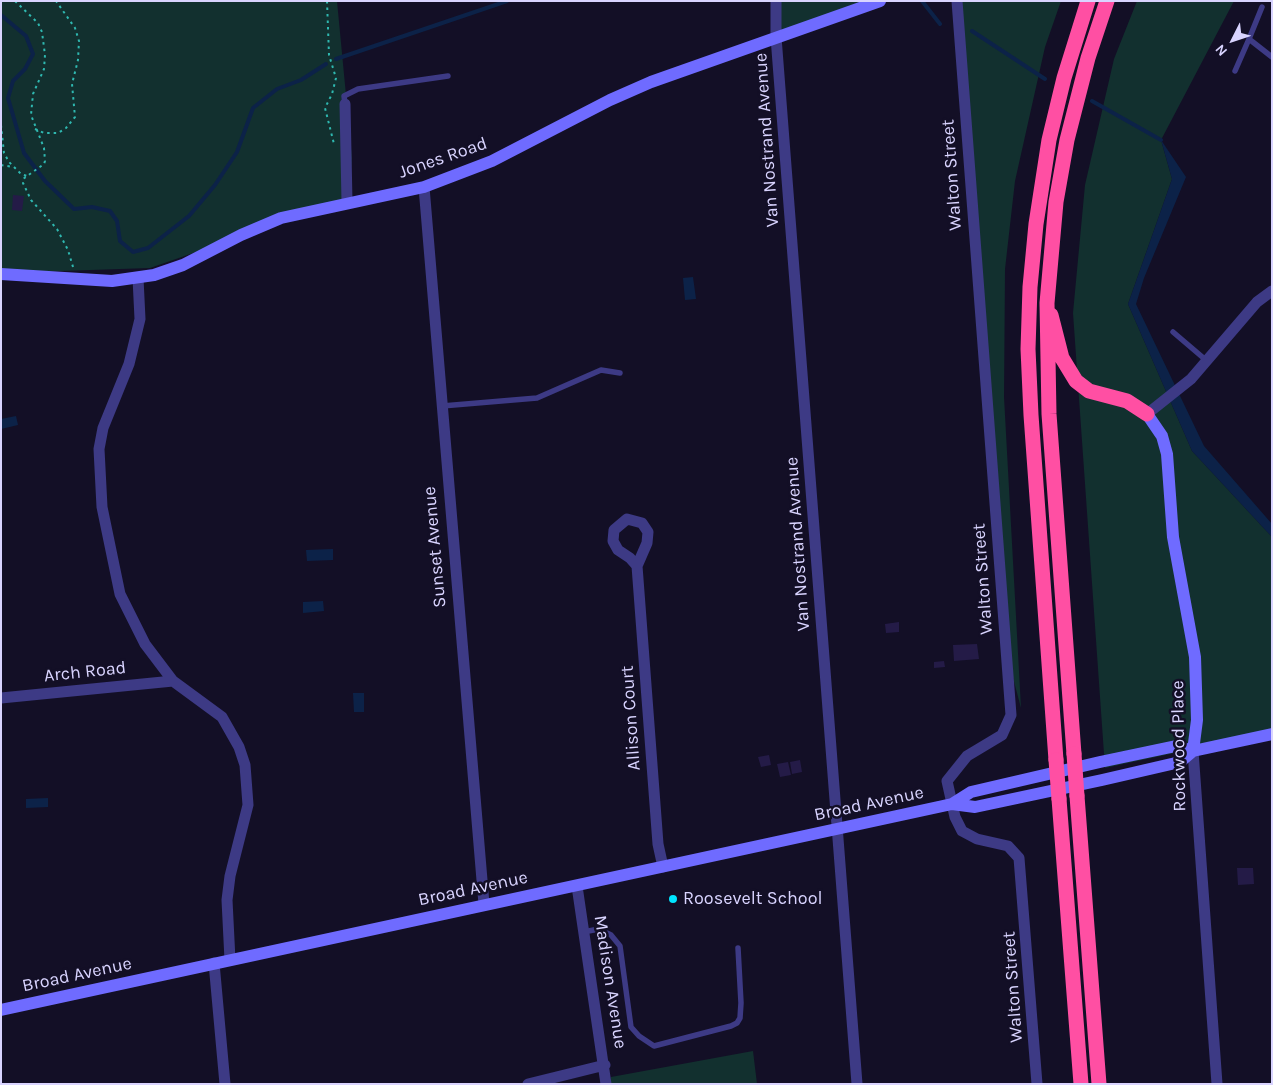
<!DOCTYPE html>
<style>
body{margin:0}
#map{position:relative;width:1273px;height:1085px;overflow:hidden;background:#130f26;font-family:Karla,sans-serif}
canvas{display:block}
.frame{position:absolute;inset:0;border:2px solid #d9d4ff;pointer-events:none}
.north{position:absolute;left:1208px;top:15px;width:50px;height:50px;-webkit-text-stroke:4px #130f26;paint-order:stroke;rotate:229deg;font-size:14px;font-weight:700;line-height:20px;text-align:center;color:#d9d4ff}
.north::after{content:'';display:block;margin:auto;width:18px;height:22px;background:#d9d4ff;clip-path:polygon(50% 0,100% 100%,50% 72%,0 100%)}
</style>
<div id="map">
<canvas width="1273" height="1085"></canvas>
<div class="frame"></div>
<div class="north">N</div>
</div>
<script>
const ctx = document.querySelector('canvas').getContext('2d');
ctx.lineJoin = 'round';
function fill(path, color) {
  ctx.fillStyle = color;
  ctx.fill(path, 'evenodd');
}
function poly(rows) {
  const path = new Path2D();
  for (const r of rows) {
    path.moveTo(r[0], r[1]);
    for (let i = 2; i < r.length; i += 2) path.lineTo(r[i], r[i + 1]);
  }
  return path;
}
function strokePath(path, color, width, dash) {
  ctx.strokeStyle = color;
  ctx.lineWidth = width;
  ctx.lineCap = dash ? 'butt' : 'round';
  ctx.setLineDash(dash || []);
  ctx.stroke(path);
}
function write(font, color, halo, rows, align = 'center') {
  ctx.font = font + ' Karla,sans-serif';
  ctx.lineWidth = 5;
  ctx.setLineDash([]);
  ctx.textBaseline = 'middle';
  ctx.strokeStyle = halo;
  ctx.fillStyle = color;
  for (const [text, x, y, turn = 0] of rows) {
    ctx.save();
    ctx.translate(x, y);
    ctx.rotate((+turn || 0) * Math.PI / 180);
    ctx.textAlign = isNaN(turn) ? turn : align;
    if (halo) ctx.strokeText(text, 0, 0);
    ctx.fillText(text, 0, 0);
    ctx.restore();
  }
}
const green = poly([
 [1,1,337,1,352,158,349,199,150,268,1,273],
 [776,1,875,1,778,40],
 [958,1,1061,1,1045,47,1015,181,1005,269,1004,397,1021,708,1008,659],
 [1137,1,1234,1,1161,140,1172,179,1128,304,1192,451,1272,537,1272,732,1105,768,1073,313,1085,185,1114,59],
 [753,1051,757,1084,611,1084,611,1077]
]);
const water = poly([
 [1161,140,1186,177,1144,278,1136,304,1204,446,1272,524,1272,537,1192,451,1128,304,1172,179],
 [693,277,696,299,685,300,683,278],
 [16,416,18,425,1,429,1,419],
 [333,549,333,560,307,561,306,550],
 [323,601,324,611,303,613,303,602],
 [353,693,364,693,364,712,354,712],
 [48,798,48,807,26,808,26,799]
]);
const stream = poly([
 [922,1,940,24],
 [1,15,26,36,33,54,25,69,13,81,8,98,24,153,45,181,74,209,92,207,110,211,117,221,120,241,133,252,148,248,189,216,215,185,237,152,253,108,277,89,301,80,326,64],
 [972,31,1045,79],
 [336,59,507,1],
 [1092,101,1161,140]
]);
const building = poly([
 [13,195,24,196,22,211,12,210],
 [899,622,899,632,886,633,885,624],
 [977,644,979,659,954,661,953,645],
 [944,661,945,667,934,668,934,662],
 [769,755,771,765,761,767,758,757],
 [800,760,802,772,792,774,790,762],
 [788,762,791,775,780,777,777,764],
 [1237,868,1253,868,1254,884,1238,885]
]);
const path = poly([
 [15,1,38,23,42,32,45,55,44,69,33,94,31,115,44,148,45,161,44,164,23,179,23,183,31,200,57,229,68,250,73,267],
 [327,1,329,55,336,78,332,94,325,108,334,144],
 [1,125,4,153,9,162,21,174,27,176],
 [35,129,44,133,58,133,66,128,75,117,72,84,78,60,79,41,75,28,56,1],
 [1,165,13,167]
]);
const lane = poly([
 [1262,7,1249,39,1272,57],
 [1235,71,1249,39],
 [345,104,344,96,358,89,448,76],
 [1173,332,1207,361],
 [442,406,537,398,601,370,620,373],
 [583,932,599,929,611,935,620,946,631,1027,639,1036,654,1046,731,1026,737,1023,740,1018,741,1003,738,948]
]);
const street = poly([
 [776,1,776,37,857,1084],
 [957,1,1011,715,1002,735,967,756,947,781,955,817,962,831,977,839,1008,846,1019,858,1037,1084],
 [345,104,347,202],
 [424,187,484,904],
 [138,278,140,319,129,364,103,428,99,449,102,507,120,594,145,644,173,681,222,717,239,747,245,765,248,805,230,876,227,900,230,960],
 [1147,414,1191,379,1257,302,1272,291],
 [637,566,630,558,618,550,613,541,614,530,627,519,642,523,648,532,647,543,637,566,658,844,663,867],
 [1,698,173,681],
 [1193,751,1217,1084],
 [577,886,606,1084],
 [214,963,225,1084],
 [528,1084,605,1065]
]);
const secondary = poly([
 [1,274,112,281,154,275,183,265,241,235,281,218,424,187,492,161,610,100,651,82,880,1],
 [1147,414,1162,436,1167,454,1173,537,1195,657,1197,720,1193,751],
 [952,804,975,807,1102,780,1180,762,1193,751],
 [1,1010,952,804,971,792,1100,762,1176,746,1193,751,1272,734]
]);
const highway = poly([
 [1051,315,1062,358,1076,381,1089,391,1127,401,1147,414],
 [1074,754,1049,414,1047,303,1056,202,1067,140,1088,58,1107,1],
 [1056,760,1031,415,1028,349,1030,287,1036,224,1049,140,1064,78,1088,1],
 [1077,796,1099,1084],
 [1059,799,1081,1084]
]);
const highwayBridge = poly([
 [1074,754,1077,796],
 [1056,760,1059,799]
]);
const markers = [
 [673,899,5,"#00e5ff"]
];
const streetNames = [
 ["Van Nostrand Avenue",767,140,-94],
 ["Jones Road",443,158,-19],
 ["Walton Street",952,175,-94],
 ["Van Nostrand Avenue",798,544,-94],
 ["Sunset Avenue",435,547,-95],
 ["Walton Street",983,579,-94],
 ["Arch Road",85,672,-6],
 ["Allison Court",631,718,-94],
 ["Rockwood Place",1179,746,-91],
 ["Broad Avenue",869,804,-12],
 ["Broad Avenue",473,889,-12],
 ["Broad Avenue",77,975,-12],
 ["Madison Avenue",610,982,81],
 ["Walton Street",1013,987,-94]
];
const poiNames = [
 ["Roosevelt School",683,899]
];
fill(green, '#12302f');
fill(water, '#0c2248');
strokePath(stream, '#0c2248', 4);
fill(building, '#241b47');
strokePath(path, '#2fb8b0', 2, [2.5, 4]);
strokePath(lane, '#3d3a85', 5.5);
strokePath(street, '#3d3a85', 11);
strokePath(secondary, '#6f6bff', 12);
strokePath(highway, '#ff4fa3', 15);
strokePath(highwayBridge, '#ff4fa3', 15);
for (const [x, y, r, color] of markers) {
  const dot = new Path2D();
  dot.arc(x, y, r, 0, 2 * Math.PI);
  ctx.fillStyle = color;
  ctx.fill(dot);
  strokePath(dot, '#130f26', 2);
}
write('18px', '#d9d4ff', '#130f26', streetNames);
write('18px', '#d9d4ff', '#130f26', poiNames, 'left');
</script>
